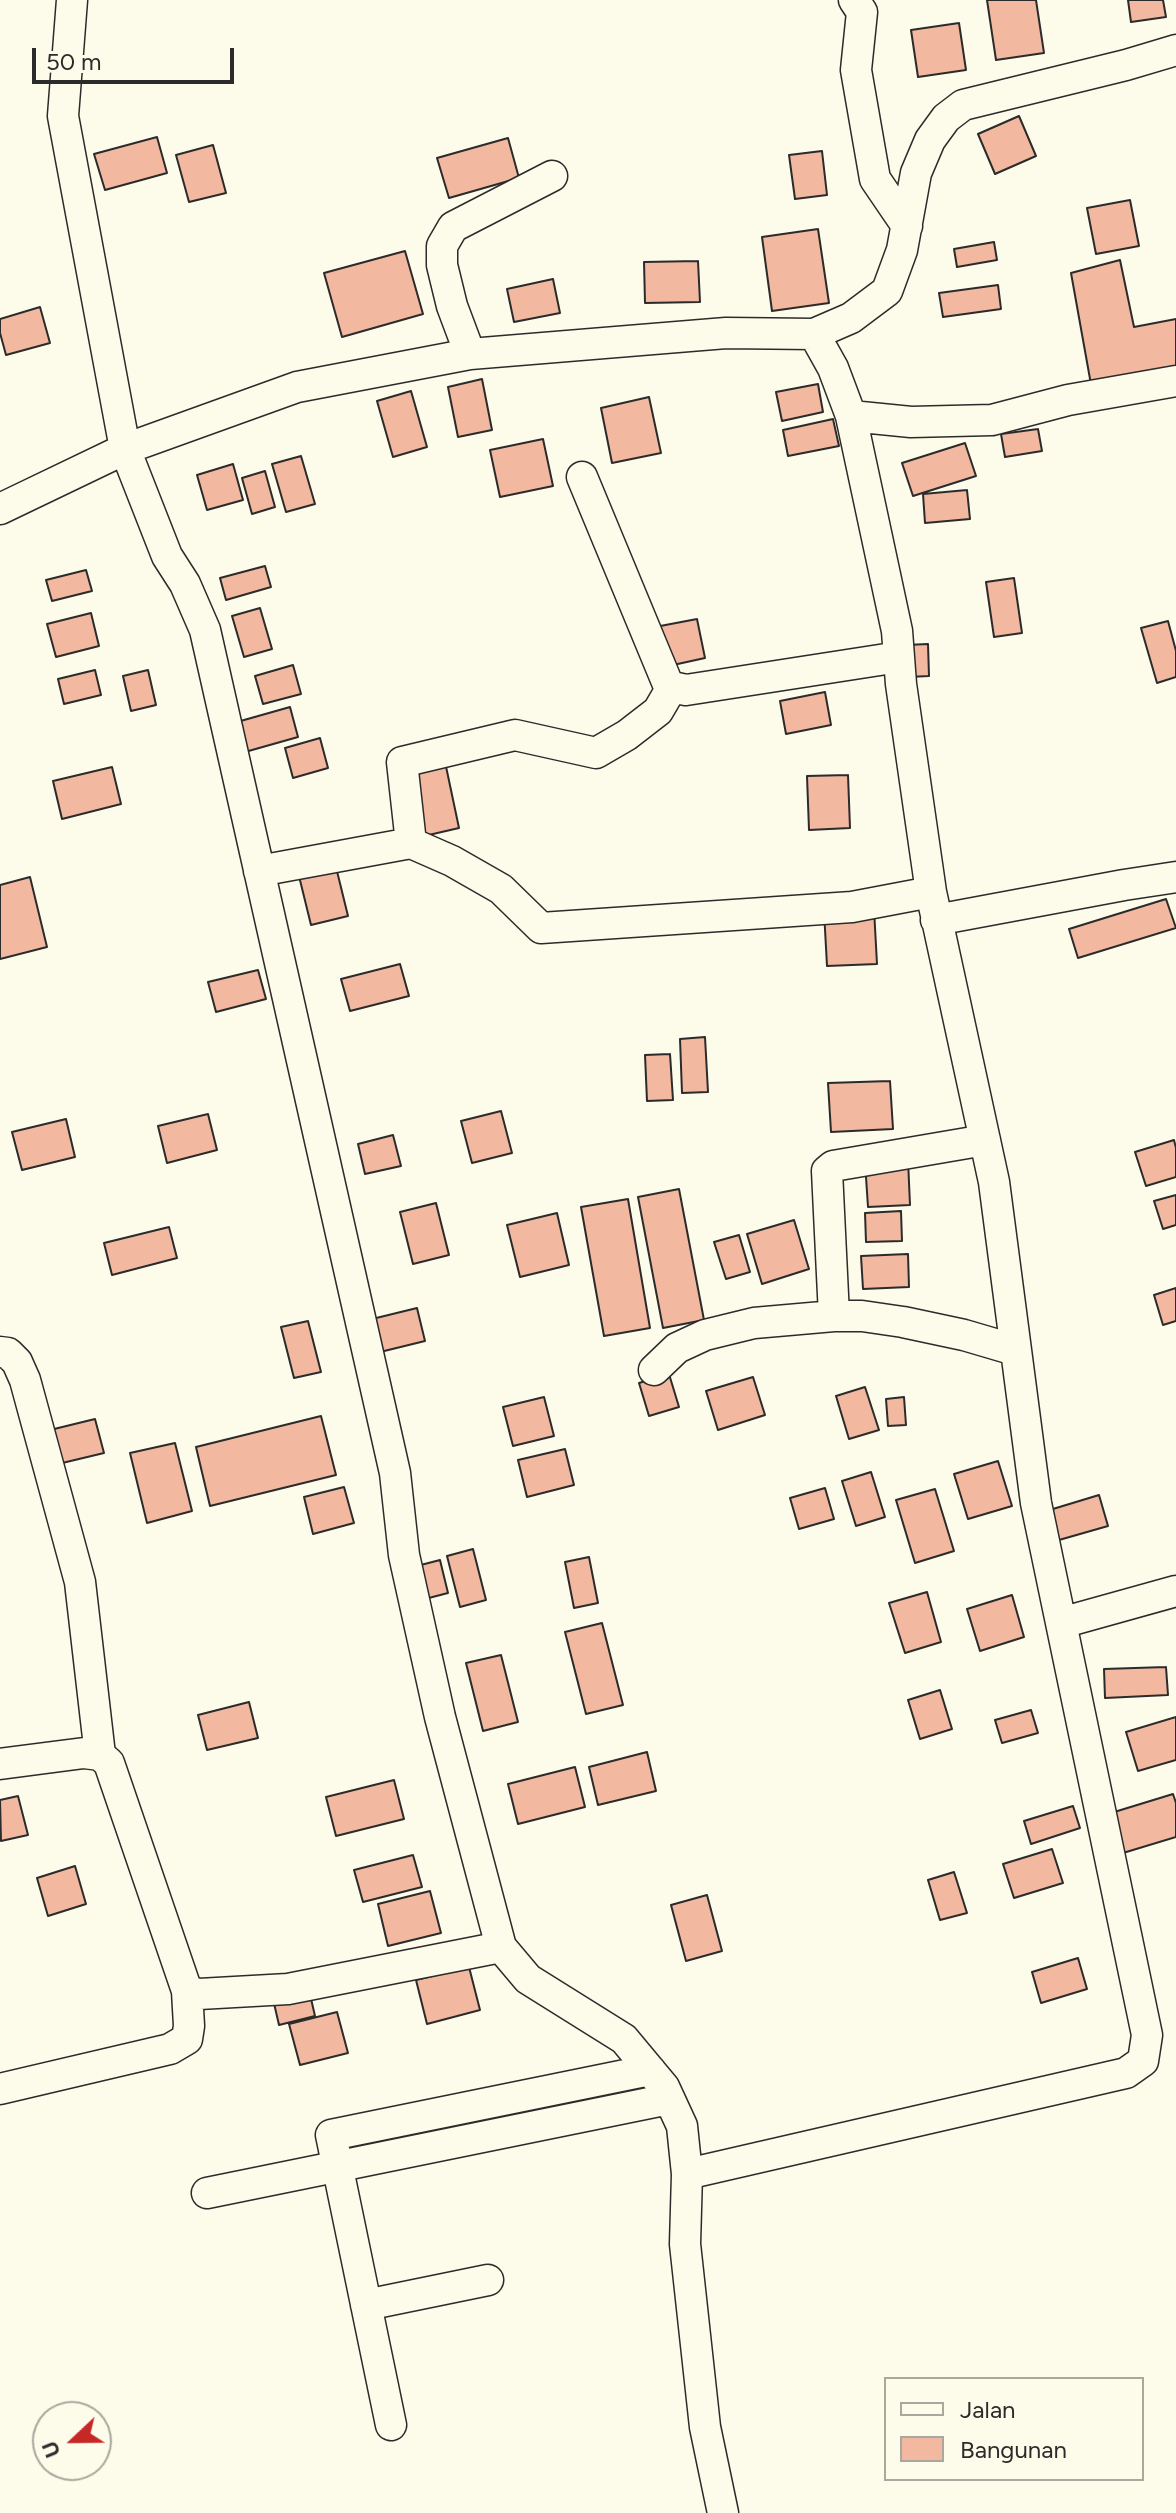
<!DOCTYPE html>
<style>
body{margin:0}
#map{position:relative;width:1176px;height:2513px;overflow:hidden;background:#fdfbea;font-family:Figtree,sans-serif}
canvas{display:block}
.legend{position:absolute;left:884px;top:2377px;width:260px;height:104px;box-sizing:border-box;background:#fdfbea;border:2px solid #a9a89e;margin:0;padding:10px 14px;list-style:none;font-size:24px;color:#2b2b2b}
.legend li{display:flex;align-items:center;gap:16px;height:40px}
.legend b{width:40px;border:2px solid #a9a89e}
.north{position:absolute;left:32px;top:2401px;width:80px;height:80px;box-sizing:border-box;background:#fdfbea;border:2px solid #a9a89e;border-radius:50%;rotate:248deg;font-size:22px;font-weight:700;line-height:32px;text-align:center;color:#2b2b2b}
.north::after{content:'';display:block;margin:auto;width:28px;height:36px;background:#c62828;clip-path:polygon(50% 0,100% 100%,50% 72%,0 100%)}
.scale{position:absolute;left:32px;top:48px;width:202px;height:36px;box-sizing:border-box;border:4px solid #2b2b2b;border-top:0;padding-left:10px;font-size:24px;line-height:28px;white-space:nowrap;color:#2b2b2b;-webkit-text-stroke:6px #fdfbea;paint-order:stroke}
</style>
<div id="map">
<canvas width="1176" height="2513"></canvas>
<ul class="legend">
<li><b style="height:10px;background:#fdfbea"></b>Jalan</li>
<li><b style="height:22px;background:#f2b8a0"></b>Bangunan</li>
</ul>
<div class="north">U</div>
<div class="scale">50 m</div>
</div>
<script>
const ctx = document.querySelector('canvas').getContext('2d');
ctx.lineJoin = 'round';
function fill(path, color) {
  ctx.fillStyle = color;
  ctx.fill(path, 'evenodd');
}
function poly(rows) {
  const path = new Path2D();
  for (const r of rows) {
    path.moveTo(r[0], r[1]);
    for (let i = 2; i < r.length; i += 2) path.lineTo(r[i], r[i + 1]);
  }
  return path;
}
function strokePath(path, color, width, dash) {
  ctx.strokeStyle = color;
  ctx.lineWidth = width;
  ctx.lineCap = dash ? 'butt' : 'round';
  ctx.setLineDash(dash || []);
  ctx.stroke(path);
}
const building = poly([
 [987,0,1036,0,1044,53,996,60,987,0],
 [1128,0,1163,0,1166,17,1131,22,1128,0],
 [959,23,966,70,918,77,911,30,959,23],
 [1019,116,1036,156,995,174,978,134,1019,116],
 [157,137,167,173,105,190,94,154,157,137],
 [508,138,519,178,449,198,437,158,508,138],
 [213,145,226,193,189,202,176,155,213,145],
 [822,151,827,195,795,199,789,155,822,151],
 [1130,200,1139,246,1096,254,1087,208,1130,200],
 [818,229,829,303,772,311,762,237,818,229],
 [994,242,997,260,957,267,954,249,994,242],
 [405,251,423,314,342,337,324,273,405,251],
 [1120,260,1134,327,1176,319,1176,374,1092,390,1071,273,1120,260],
 [698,261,700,302,645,303,644,262,698,261],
 [553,279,560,313,514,322,507,289,553,279],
 [998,285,1001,309,943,317,939,293,998,285],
 [40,307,50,343,6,355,0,333,0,319,40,307],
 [482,379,492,430,458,437,448,387,482,379],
 [818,384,823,412,782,421,776,392,818,384],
 [411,391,427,447,393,457,377,401,411,391],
 [649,397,661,453,612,463,601,408,649,397],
 [833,419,839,446,788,456,783,430,833,419],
 [1038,429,1042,451,1005,457,1001,434,1038,429],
 [543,439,553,486,500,497,490,450,543,439],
 [965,443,976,476,913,496,902,463,965,443],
 [301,456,315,504,286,512,272,464,301,456],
 [233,464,243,500,207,510,197,475,233,464],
 [265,471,275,507,252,514,242,478,265,471],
 [967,490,970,519,925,523,923,494,967,490],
 [265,566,271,587,226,600,220,578,265,566],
 [86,570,92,591,52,601,46,580,86,570],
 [1014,578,1022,633,994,637,986,582,1014,578],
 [260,608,272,649,244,657,232,616,260,608],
 [91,613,99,646,56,657,47,624,91,613],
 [697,619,705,658,664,667,655,627,697,619],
 [1168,621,1176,651,1176,677,1157,683,1141,628,1168,621],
 [928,644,929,676,908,677,906,645,928,644],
 [293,665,301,694,263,704,255,676,293,665],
 [95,670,101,695,64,704,58,679,95,670],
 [148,670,156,705,131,711,123,676,148,670],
 [825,692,831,725,786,734,780,701,825,692],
 [290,707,298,737,245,752,237,722,290,707],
 [320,738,328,768,293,778,285,748,320,738],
 [444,757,459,828,420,837,405,765,444,757],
 [112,767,121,804,62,819,53,781,112,767],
 [848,775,850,828,809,830,807,776,848,775],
 [335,863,348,916,311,925,298,872,335,863],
 [30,877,47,947,0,959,0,885,30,877],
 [1166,899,1176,928,1078,958,1069,929,1166,899],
 [874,909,877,964,827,966,824,911,874,909],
 [400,964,409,996,350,1011,341,979,400,964],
 [258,970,266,999,216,1012,208,982,258,970],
 [705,1037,708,1092,682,1093,680,1039,705,1037],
 [670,1054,673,1100,647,1101,645,1055,670,1054],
 [890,1081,893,1129,831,1132,828,1083,890,1081],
 [501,1111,512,1153,472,1163,461,1121,501,1111],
 [208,1114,217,1150,167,1163,158,1126,208,1114],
 [66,1119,75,1157,22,1170,12,1132,66,1119],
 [393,1135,401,1166,365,1174,358,1144,393,1135],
 [1174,1140,1176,1148,1176,1177,1146,1186,1135,1152,1174,1140],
 [908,1160,910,1205,868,1207,865,1162,908,1160],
 [679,1189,704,1320,663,1328,638,1197,679,1189],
 [1176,1195,1176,1225,1163,1229,1154,1201,1176,1195],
 [628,1199,650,1328,604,1336,581,1207,628,1199],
 [436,1203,449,1255,413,1264,400,1212,436,1203],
 [901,1211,902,1241,866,1242,865,1213,901,1211],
 [557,1213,569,1265,520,1277,507,1225,557,1213],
 [794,1220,809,1269,762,1284,747,1234,794,1220],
 [169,1227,177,1258,112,1275,104,1243,169,1227],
 [739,1235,750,1272,726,1279,714,1242,739,1235],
 [908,1254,909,1287,863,1289,861,1256,908,1254],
 [1176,1288,1176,1321,1163,1325,1154,1295,1176,1288],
 [417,1308,425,1341,372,1354,364,1321,417,1308],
 [308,1321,321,1372,294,1378,281,1327,308,1321],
 [669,1374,679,1407,649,1416,639,1383,669,1374],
 [753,1377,765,1415,718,1430,706,1391,753,1377],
 [865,1387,879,1430,849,1439,836,1396,865,1387],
 [544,1397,554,1436,513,1446,503,1407,544,1397],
 [904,1397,906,1425,888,1426,886,1399,904,1397],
 [321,1416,336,1475,210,1506,196,1447,321,1416],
 [95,1419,104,1453,58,1464,50,1430,95,1419],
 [175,1443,192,1511,147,1523,130,1453,175,1443],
 [565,1449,574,1485,527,1497,518,1460,565,1449],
 [998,1461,1012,1506,968,1519,954,1474,998,1461],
 [871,1472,885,1517,856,1526,842,1481,871,1472],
 [344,1487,354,1523,313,1534,304,1497,344,1487],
 [825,1488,834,1519,799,1529,790,1498,825,1488],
 [935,1489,954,1551,915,1563,896,1500,935,1489],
 [1099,1495,1108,1526,1052,1542,1043,1512,1099,1495],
 [473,1549,486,1600,460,1607,447,1556,473,1549],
 [589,1557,598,1603,574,1608,565,1562,589,1557],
 [440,1560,448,1593,421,1600,413,1567,440,1560],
 [927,1592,941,1642,905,1653,889,1603,927,1592],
 [1012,1595,1024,1637,980,1651,967,1609,1012,1595],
 [602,1623,623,1705,586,1714,565,1632,602,1623],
 [501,1655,518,1722,483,1731,466,1663,501,1655],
 [1166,1667,1168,1695,1105,1698,1104,1669,1166,1667],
 [940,1690,952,1729,920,1739,908,1700,940,1690],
 [249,1702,258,1738,207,1750,198,1715,249,1702],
 [1031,1710,1038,1733,1002,1743,995,1720,1031,1710],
 [1176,1717,1176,1760,1138,1771,1126,1732,1176,1717],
 [647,1752,656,1791,598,1805,589,1767,647,1752],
 [575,1767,585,1807,518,1824,508,1784,575,1767],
 [394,1780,404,1819,336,1836,326,1797,394,1780],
 [1173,1794,1176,1803,1176,1837,1123,1853,1111,1813,1173,1794],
 [18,1796,28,1835,1,1841,0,1800,18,1796],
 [1073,1806,1080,1828,1031,1844,1024,1821,1073,1806],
 [1052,1849,1063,1883,1014,1898,1003,1864,1052,1849],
 [413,1855,422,1887,363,1902,354,1870,413,1855],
 [75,1866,86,1904,48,1916,37,1878,75,1866],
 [954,1872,967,1913,940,1920,928,1880,954,1872],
 [430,1891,441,1933,388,1946,378,1904,430,1891],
 [707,1895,722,1951,686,1961,671,1905,707,1895],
 [1078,1958,1087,1989,1041,2003,1032,1972,1078,1958],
 [469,1967,480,2010,427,2024,416,1980,469,1967],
 [309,1990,315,2016,279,2025,273,1999,309,1990],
 [337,2012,348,2053,300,2065,289,2024,337,2012]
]);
const minor = poly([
 [72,0,63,116,125,449,167,556,185,584,205,630,395,1473,404,1555,440,1717,501,1947,528,1979,624,2039,664,2087,682,2126,687,2174,685,2244,705,2427,723,2513],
 [854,0,862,12,856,70,875,179,907,226],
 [470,354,452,306,442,265,442,246,453,227,552,176],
 [851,416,911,422,992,420,1068,400,1176,381],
 [582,477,667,682,672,687,686,690,899,657],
 [0,509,125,449,297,387,470,354,726,333,814,334,851,318,887,291,902,250,916,173,930,140,946,118,963,105,1126,65,1176,50],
 [411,843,402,762,515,735,596,753,627,735,658,711,672,687],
 [259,871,411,843,452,861,501,889,541,928,852,907,931,892],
 [936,920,1124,885,1176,877],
 [834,1316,827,1171,833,1166,985,1140],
 [0,1352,8,1353,17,1362,25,1380,80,1582,100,1755],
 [654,1370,677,1348,705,1335,754,1323,834,1316,862,1316,903,1322,964,1335,1015,1350],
 [1061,1623,1176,1591],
 [0,1764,84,1753,100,1755,109,1763,187,1991,199,1994,288,1989,501,1947],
 [0,2089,170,2049,187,2039,189,2026,187,1991],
 [687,2174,1126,2073,1143,2061,1147,2035,1036,1503,994,1182,931,892,901,684,897,631,851,416,833,368,814,334],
 [207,2193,669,2099],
 [366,2305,488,2280],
 [391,2425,331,2135,650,2070]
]);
fill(building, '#f2b8a0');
strokePath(building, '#2b2b2b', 2);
strokePath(minor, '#2b2b2b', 33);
strokePath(minor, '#fdfbea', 30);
</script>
